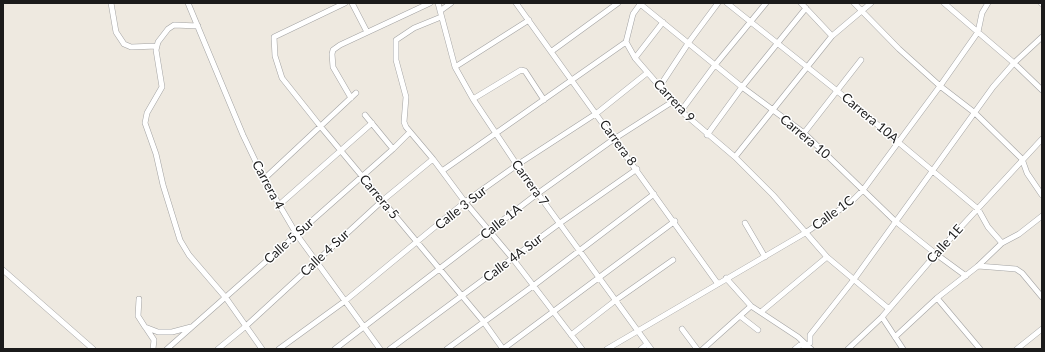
<!DOCTYPE html>
<style>
body{margin:0}
#map{position:relative;width:1045px;height:352px;overflow:hidden;background:#eee9e0;font-family:Lato,sans-serif}
canvas{display:block}
.frame{position:absolute;inset:0;border:4px solid #1b1b1b;pointer-events:none}
</style>
<div id="map">
<canvas width="1045" height="352"></canvas>
<div class="frame"></div>
</div>
<script>
const ctx = document.querySelector('canvas').getContext('2d');
ctx.lineJoin = 'round';
function poly(rows) {
  const path = new Path2D();
  for (const r of rows) {
    path.moveTo(r[0], r[1]);
    for (let i = 2; i < r.length; i += 2) path.lineTo(r[i], r[i + 1]);
  }
  return path;
}
function strokePath(path, color, width, dash) {
  ctx.strokeStyle = color;
  ctx.lineWidth = width;
  ctx.lineCap = dash ? 'butt' : 'round';
  ctx.setLineDash(dash || []);
  ctx.stroke(path);
}
function write(font, color, halo, rows, align = 'center') {
  ctx.font = font + ' Lato,sans-serif';
  ctx.lineWidth = 3;
  ctx.setLineDash([]);
  ctx.textBaseline = 'middle';
  ctx.strokeStyle = halo;
  ctx.fillStyle = color;
  for (const [text, x, y, turn = 0] of rows) {
    ctx.save();
    ctx.translate(x, y);
    ctx.rotate((+turn || 0) * Math.PI / 180);
    ctx.textAlign = isNaN(turn) ? turn : align;
    if (halo) ctx.strokeText(text, 0, 0);
    ctx.fillText(text, 0, 0);
    ctx.restore();
  }
}
const minor = poly([
 [111,3,116,32,124,44,131,47,157,46],
 [188,3,243,135,264,179,297,235,380,349],
 [345,3,274,37,275,56,282,78,321,127,483,321,503,349],
 [352,3,367,32],
 [438,3,455,67,473,99,517,165,651,349],
 [516,3,718,284],
 [639,3,742,87,804,133,895,221,936,254,966,276],
 [727,3,836,90,978,209,988,227,1002,243],
 [801,3,832,36],
 [854,3,899,49,940,86,975,113,1022,159,1027,173,1042,195],
 [944,3,1014,63,1042,90],
 [1041,3,1042,4],
 [440,11,451,3],
 [441,17,414,28,396,40,396,60,406,97,404,122,406,127,433,159,465,202,513,259,582,349],
 [198,26,174,25,168,29,158,42,156,50,162,87,147,113,145,123,156,154,163,185,180,240,189,255,226,298,262,349],
 [626,42,635,58,681,111,735,157,773,195,827,257,889,309],
 [626,42,633,14,641,3],
 [552,51,618,3],
 [635,58,663,22],
 [455,67,529,20],
 [660,86,689,42,718,3],
 [351,98,333,67,332,54,333,50,340,45,430,3],
 [473,99,521,70,525,71,544,100],
 [681,111,715,65,766,3],
 [365,115,393,149],
 [804,133,861,60],
 [707,135,742,87,806,8],
 [735,157,832,36,871,3],
 [442,171,626,42],
 [264,179,356,93],
 [279,205,372,123],
 [745,223,765,257],
 [978,266,1016,269,1022,273,1042,297],
 [3,270,93,349],
 [726,278,751,306,798,337,811,349],
 [937,298,980,349],
 [139,299,138,316,145,327,158,332,172,332,191,327],
 [761,312,827,257],
 [740,316,758,330],
 [882,317,903,349],
 [146,328,154,340,153,349],
 [682,329,697,349],
 [571,335,616,300,673,260],
 [895,337,937,298,978,266,1002,243,1019,234,1042,216],
 [167,349,393,149,410,132],
 [218,349,246,326,382,201,433,159],
 [279,349,345,301,465,202,517,165,597,113,647,73],
 [335,349,537,194,614,139,672,102],
 [390,349,560,223,637,169],
 [447,349,533,286,654,194],
 [503,349,675,221],
 [607,349,805,233,851,202,863,190,940,86,978,32,982,13,988,3],
 [641,349,647,344],
 [703,349,751,306],
 [795,349,800,345,806,346,810,343,810,335,855,278,993,87,1014,63,1042,37],
 [848,349,882,317,936,254,1042,139],
 [1017,349,1042,329]
]);
const streetNames = [
 ["Carrera 9",674,101,47],
 ["Carrera 10A",870,118,40],
 ["Carrera 10",805,137,40],
 ["Carrera 8",618,143,54],
 ["Carrera 7",530,183,54],
 ["Carrera 4",268,185,62],
 ["Carrera 5",379,197,50],
 ["Calle 3 Sur",461,208,-38],
 ["Calle 1C",833,213,-36],
 ["Calle 1A",501,222,-38],
 ["Calle 5 Sur",289,241,-42],
 ["Calle 1E",945,244,-48],
 ["Calle 4 Sur",325,253,-43],
 ["Calle 4A Sur",513,258,-37]
];
strokePath(minor, '#a2a2a2', 6);
strokePath(minor, '#fff', 5);
write('13px', '#1b1b1b', '#fff', streetNames);
</script>
